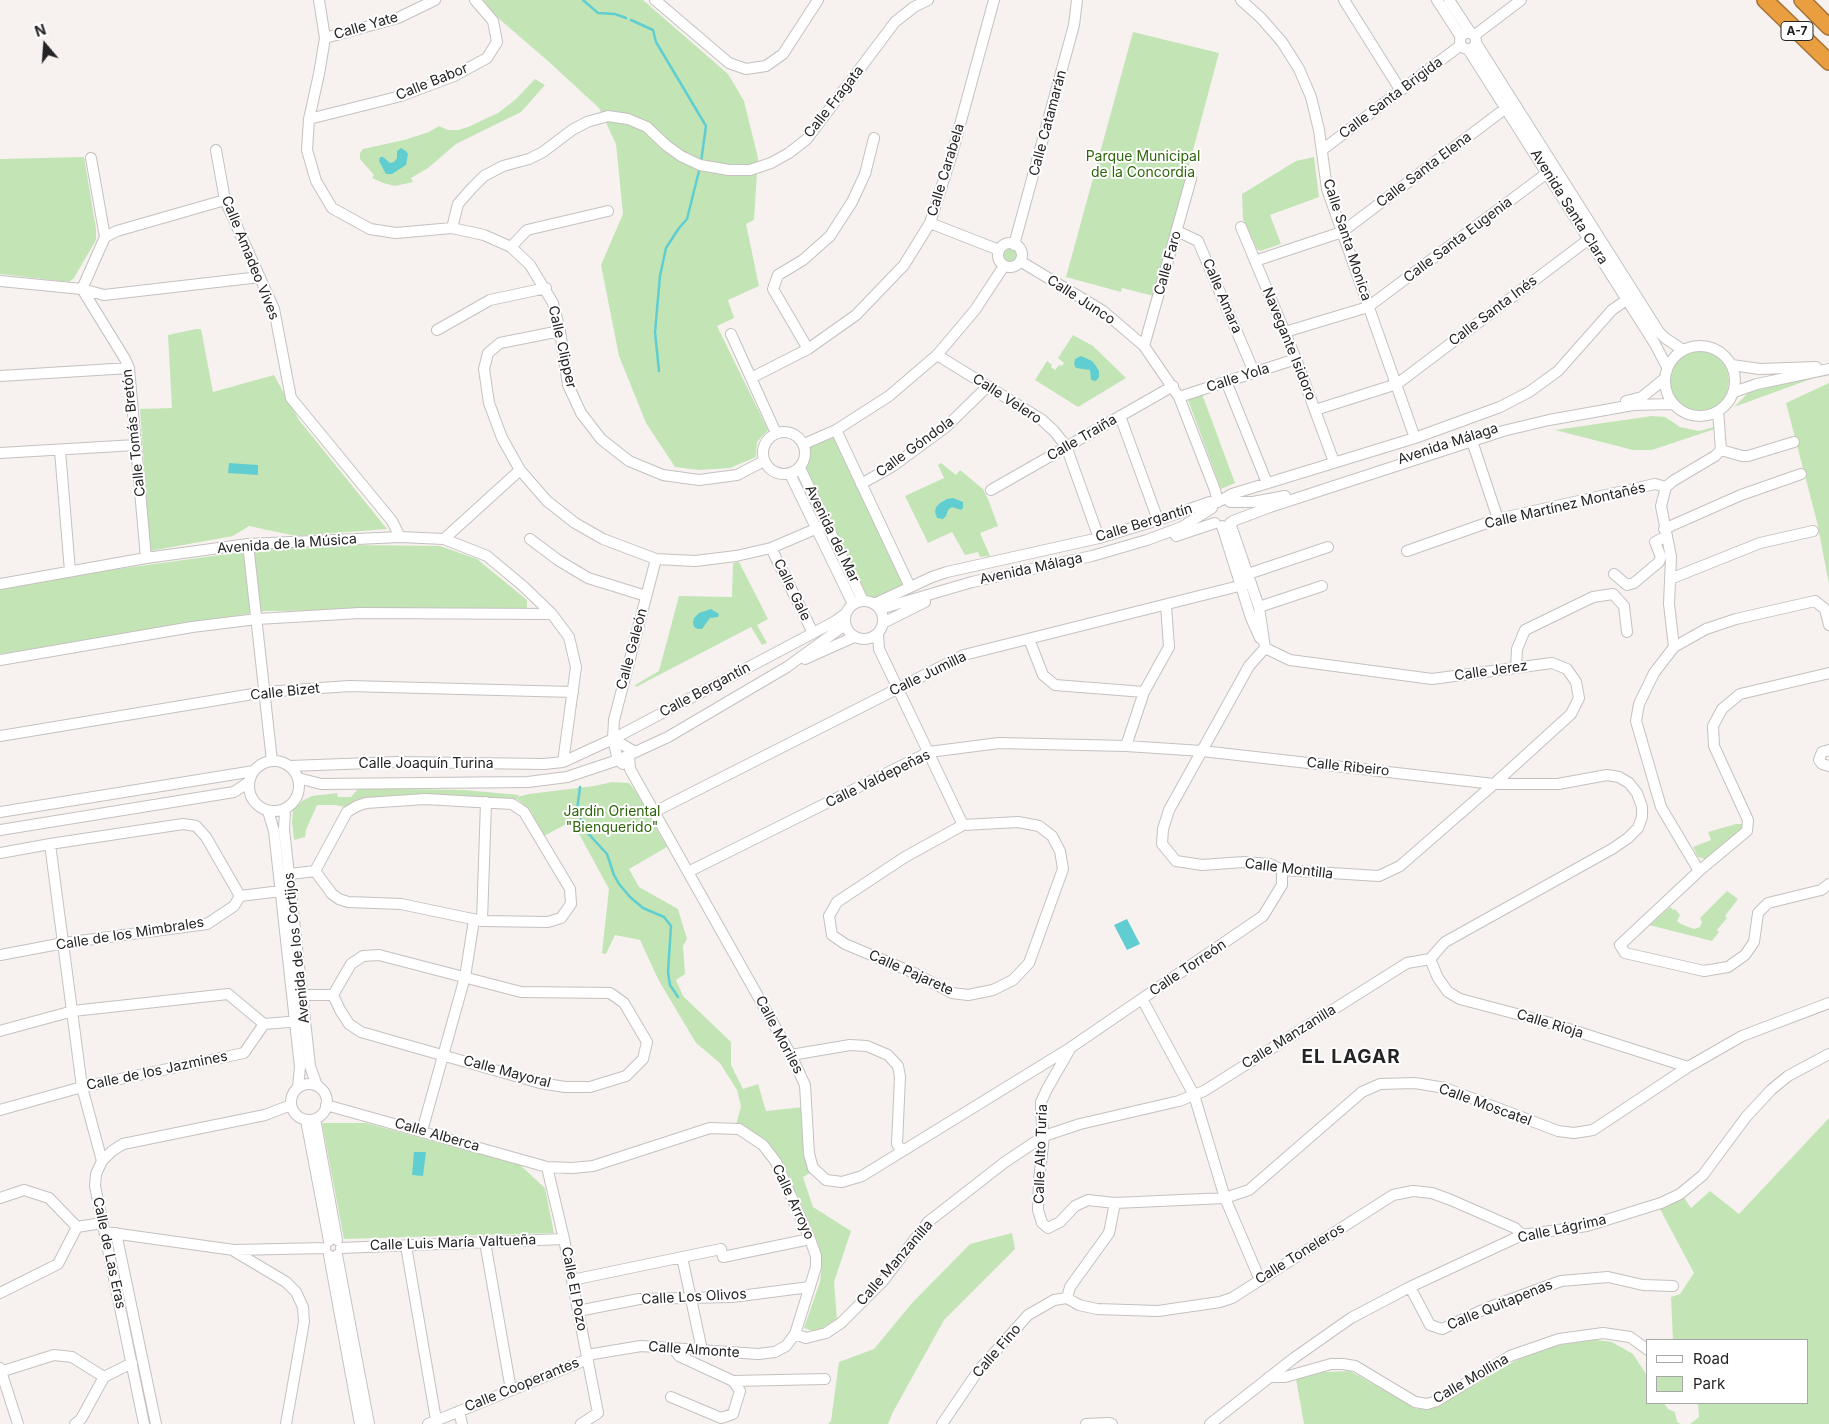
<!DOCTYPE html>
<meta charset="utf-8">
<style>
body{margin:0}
#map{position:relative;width:1829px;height:1424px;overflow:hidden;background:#f7f2f0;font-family:Inter,sans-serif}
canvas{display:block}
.legend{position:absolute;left:1646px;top:1339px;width:162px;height:65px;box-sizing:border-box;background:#fff;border:1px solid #a8a7a7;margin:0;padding:6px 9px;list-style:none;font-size:15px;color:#252323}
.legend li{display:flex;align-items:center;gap:10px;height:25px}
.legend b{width:25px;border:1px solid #a8a7a7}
.north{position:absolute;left:20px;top:20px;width:50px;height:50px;-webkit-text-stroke:4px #fff;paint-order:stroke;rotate:342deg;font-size:14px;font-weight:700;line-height:20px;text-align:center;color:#252323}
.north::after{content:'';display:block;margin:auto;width:18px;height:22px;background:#252323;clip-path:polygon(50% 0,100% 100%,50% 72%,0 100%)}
</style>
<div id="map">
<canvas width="1829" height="1424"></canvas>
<ul class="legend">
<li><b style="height:6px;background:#fff"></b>Road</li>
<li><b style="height:14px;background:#c3e5b6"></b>Park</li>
</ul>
<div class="north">N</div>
</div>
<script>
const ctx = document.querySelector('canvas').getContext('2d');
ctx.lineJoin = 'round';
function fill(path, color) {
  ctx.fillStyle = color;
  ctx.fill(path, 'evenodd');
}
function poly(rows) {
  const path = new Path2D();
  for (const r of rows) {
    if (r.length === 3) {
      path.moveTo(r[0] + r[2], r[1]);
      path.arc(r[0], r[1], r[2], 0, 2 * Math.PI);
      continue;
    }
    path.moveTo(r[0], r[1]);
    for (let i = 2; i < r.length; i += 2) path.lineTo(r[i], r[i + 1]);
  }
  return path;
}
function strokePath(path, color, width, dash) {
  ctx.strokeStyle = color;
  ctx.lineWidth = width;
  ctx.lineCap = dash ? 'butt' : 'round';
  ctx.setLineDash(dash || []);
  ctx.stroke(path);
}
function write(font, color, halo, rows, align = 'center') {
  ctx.font = font + ' Inter,sans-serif';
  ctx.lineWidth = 4;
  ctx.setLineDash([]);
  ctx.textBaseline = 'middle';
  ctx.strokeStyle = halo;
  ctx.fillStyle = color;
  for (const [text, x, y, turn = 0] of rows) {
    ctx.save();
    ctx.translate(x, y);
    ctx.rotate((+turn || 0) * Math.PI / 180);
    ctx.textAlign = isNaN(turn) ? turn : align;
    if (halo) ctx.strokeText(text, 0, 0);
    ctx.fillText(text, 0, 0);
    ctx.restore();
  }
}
const green = poly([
 [483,0,643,0,728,74,744,101,758,158,754,220,746,224,759,286,728,300,734,318,717,326,768,430,757,442,756,457,730,468,699,470,675,467,646,423,619,356,601,265,623,214,616,144,599,108,549,62,497,17],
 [1133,32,1219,53,1154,296,1122,288,1121,292,1066,277],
 [535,79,545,85,521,112,456,144,428,168,411,178,413,182,395,186,383,183,372,178,374,175,360,159,360,153,363,149,404,140,429,132,439,126,448,130,458,130,468,127,498,113,516,99],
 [84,157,96,229,96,240,74,278,69,282,0,274,0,159],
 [1314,157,1319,197,1270,215,1281,244,1260,251,1257,249,1243,219,1242,194,1296,161],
 [1010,256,7],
 [196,329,201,329,213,392,274,375,299,420,387,529,296,536,249,526,233,536,150,551,140,409,172,408,168,335],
 [1073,335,1093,346,1126,378,1078,407,1035,380,1047,361,1052,365,1051,367,1055,370,1059,365,1062,366,1064,363,1058,358],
 [1699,381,30],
 [1808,377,1811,379,1734,407,1751,390],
 [1829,383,1829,584,1817,522,1786,403],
 [1202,394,1235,483,1221,489,1188,400],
 [1652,416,1665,417,1680,427,1699,431,1714,427,1715,429,1652,450,1633,450,1555,430],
 [835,433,907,585,874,601,865,599,803,468,808,457,807,446],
 [941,463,956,475,960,470,983,489,988,499,998,526,980,533,990,556,980,557,978,552,965,555,952,532,928,543,905,496,944,478,938,465],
 [357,545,440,546,477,559,527,600,527,609,265,611,0,654,0,589,110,570,264,549],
 [739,562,768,619,757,625,767,643,762,645,751,627,636,687,635,685,659,671,679,596,732,597,733,563],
 [612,782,629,783,637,793,667,847,629,869,639,887,678,909,687,939,683,946,685,974,676,980,683,996,731,1042,731,1065,743,1089,758,1084,766,1111,803,1107,812,1172,803,1177,813,1207,851,1231,834,1282,837,1319,816,1332,804,1328,820,1282,822,1263,817,1240,783,1163,761,1137,736,1125,741,1106,737,1090,720,1063,696,1043,659,981,640,940,615,935,606,954,602,953,609,889,572,821,544,836,530,810,516,798,517,801,429,794,361,798,345,807,335,805,317,805,306,830,305,837,294,840,292,822,293,810,302,801,312,796,337,793,338,797,351,797,358,789,401,789,464,790,519,795,517,797,529,794,594,786],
 [1736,824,1742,824,1742,830,1709,859,1705,859,1698,857,1693,847,1711,840,1708,832],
 [1727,891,1738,899,1725,916,1727,918,1717,930,1719,932,1712,941,1649,925,1670,907,1673,910,1675,909,1680,915,1677,921,1681,924,1694,929,1700,927,1702,922,1700,918],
 [1829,1118,1829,1424,1690,1424,1699,1417,1698,1403,1808,1403,1808,1340,1673,1340,1671,1297,1680,1294,1694,1273,1660,1209,1683,1196,1691,1208,1710,1191,1739,1214],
 [322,1123,366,1123,520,1165,545,1188,554,1233,344,1239],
 [1012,1233,1015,1249,944,1320,893,1412,888,1424,828,1424,831,1421,839,1362,874,1349,912,1303,970,1244],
 [1590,1339,1612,1342,1633,1354,1648,1377,1648,1403,1664,1403,1668,1409,1675,1412,1677,1422,1681,1424,1304,1424,1296,1379,1323,1372,1350,1371,1417,1409,1437,1407,1511,1363,1545,1348]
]);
const water = poly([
 [401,148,406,151,408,154,406,165,392,174,386,174,379,161,380,157,383,157,390,163,394,162,397,158,397,151],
 [1081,356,1092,361,1096,366,1099,371,1099,377,1096,381,1091,380,1090,370,1076,368,1074,364,1075,359],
 [229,463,258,465,258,475,228,473],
 [953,498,963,502,963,508,961,510,952,507,948,510,946,516,943,519,937,518,935,512,936,507,940,503,947,499],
 [711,609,719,614,718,617,710,618,702,629,698,629,694,627,693,623,694,618,699,613],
 [1127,919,1140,944,1127,950,1114,925],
 [414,1152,426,1152,423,1176,412,1175]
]);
const stream = poly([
 [583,0,598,13,615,14,626,18],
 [631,20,653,30,656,42,706,126,701,162],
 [659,371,655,332,660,276,666,248,679,228,687,219,700,167],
 [580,787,577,810,585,830,607,854,614,875,619,884,630,897,643,908,664,917,671,926,668,972,670,985,678,997]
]);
const minor = poly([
 [319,0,325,38,319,74,309,119,307,150,316,181,332,208,370,229,396,233,452,228,484,235,511,247,530,265,553,303,560,331,568,385,581,413,601,439,629,461,663,475,699,480,737,475,764,461],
 [655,0,729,63,746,69,766,66,783,54,818,0],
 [1241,0,1261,18,1282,42,1299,69,1311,97,1319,130,1327,189,1415,438],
 [1344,0,1401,91],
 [1437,0,1461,37],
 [1449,0,1470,32],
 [1468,41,8],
 [1475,35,1521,0],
 [325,38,398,18,435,0],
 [1476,43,1659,332,1665,338,1683,350],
 [1468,49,1655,344,1667,367],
 [309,119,401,96,454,76,487,58,497,42,493,21,475,0],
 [216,150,225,200,274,309,291,398,392,521,400,537],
 [1322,150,1461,45],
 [930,223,999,250],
 [1241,227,1296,359,1334,462],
 [452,228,458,204,471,189,484,176,503,166,529,159,543,152,572,130,587,122,608,116,628,119,647,127,667,146,681,156,700,165,729,170,750,170,771,163,789,153,807,139,895,22,914,7,928,0],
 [1177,231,1198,241,1254,372],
 [105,237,117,231,225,200],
 [1010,255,12],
 [1014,245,1074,25,1077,0],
 [511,247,527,230,608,211],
 [1020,261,1103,311,1144,346,1179,397,1215,490,1218,502],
 [1255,261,1342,232,1506,108],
 [0,281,82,289,104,295,260,277],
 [82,289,125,359,129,368,146,558],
 [82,289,105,237,91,158],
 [437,330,490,300,546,288],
 [560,331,500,343,488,353,484,369,489,403,502,438,520,470,547,501,575,523,603,539,656,559,695,561,736,556,771,548,827,524],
 [1285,332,1368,307,1547,173],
 [731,334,776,433],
 [1700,381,35],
 [1144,346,1191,179],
 [808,349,773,289,778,275,803,260,830,236,852,202,865,174,874,138],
 [937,355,1041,419,1054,431,1066,446,1099,538],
 [1732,365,1760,369,1816,367],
 [0,376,129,368],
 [751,378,808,349,856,315,904,265,930,223,952,154,994,0],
 [1226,381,1267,483],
 [1734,392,1757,384,1829,369],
 [1179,397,1296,359],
 [1626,401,1642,397,1663,380],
 [1315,410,1397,384,1589,239],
 [1120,416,1158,520],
 [836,430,910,587],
 [784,453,21],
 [1472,441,1498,519],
 [804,444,836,430,889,396,937,355,975,310,1004,266],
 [1721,450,1742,456,1748,456,1794,442],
 [60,451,70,571],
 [0,453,136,445],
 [800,468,863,601],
 [790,474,853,604],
 [861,484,893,466,946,427,988,386],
 [991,490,1173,386],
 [1222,500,1232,494,1415,438,1500,407,1529,392,1558,371,1612,310,1635,294],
 [1230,502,1253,502,1285,496],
 [1233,521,1270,507,1503,431,1549,420,1633,405,1673,404],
 [1230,523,1259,607,1265,648],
 [1222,526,1251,618,1260,638],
 [1664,529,1741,495,1801,474],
 [1176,536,1215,523],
 [444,539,520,470],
 [530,539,558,560,588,578,646,596],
 [248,544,272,761],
 [771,548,813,633],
 [1407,551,1498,519,1655,484,1666,487],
 [1248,574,1328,547],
 [1614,574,1627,585,1634,583,1659,562,1661,557,1655,542,1667,536],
 [1670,579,1760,543,1813,531],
 [0,584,146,558,248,544,400,537,444,539,487,556,523,586,552,614,569,637,576,667,563,762],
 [864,620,19],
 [874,604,932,577,947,572,1099,538,1158,520,1210,502,1214,504],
 [1259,607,1322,586],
 [880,609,972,582,1092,556,1147,540,1182,527,1212,508],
 [883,623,925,602],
 [878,634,879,649,963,825],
 [1029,639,1043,675,1055,685,1144,692],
 [1674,647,1706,629,1736,619,1815,601,1825,609,1829,625],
 [1265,648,1290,660,1432,679,1552,663,1567,669,1576,682,1579,698,1571,714,1494,784,1400,866,1379,876,1282,870,1270,864,1244,862,1202,865,1176,861,1162,844,1163,829,1169,810,1249,666,1265,648],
 [805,659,854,637],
 [0,660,192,627,257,619,360,613,552,614],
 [1516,668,1517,649,1525,630,1593,597,1613,594,1624,606,1627,632],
 [1829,673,1740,694,1722,709,1713,726,1714,746,1748,820,1747,831,1699,871,1620,945,1625,953,1704,971,1728,967,1745,955,1754,942,1758,913,1768,903,1821,890,1829,884],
 [0,736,265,692,349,686,573,692],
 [613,739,614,720,656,559],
 [1126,746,1144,692,1169,647,1166,605],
 [1829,750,1822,752,1819,760,1822,764,1829,766],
 [629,755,630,769,791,1055,805,1085,809,1154,813,1168,826,1180,842,1182,862,1176,1070,1048,1263,916,1282,885,1282,870],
 [274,786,25],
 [623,764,618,760,613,739,635,752],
 [290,766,397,762,544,764,563,762,613,739,834,622,845,614],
 [298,778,321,784,528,782,567,777,618,760,668,737,787,667,845,625],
 [425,799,512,804,524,812,570,889,571,904,561,918,548,922,482,921,401,904,348,902,339,899,332,894,315,871,347,812,357,806,366,803,425,799],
 [285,810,284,829,310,1066,317,1086],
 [268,811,274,831,300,1067,298,1087],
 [0,812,254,771],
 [654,812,964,655,1251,583],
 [1018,822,1039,826,1052,836,1060,851,1063,869,1029,963,1013,980,993,990,968,995,952,993,914,973,845,944,832,935,829,916,837,902,905,857,963,825,1018,822],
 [0,830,234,792,249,782],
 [50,844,82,1087,102,1161],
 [0,853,50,844,183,824,196,826,206,837,240,896,234,906,207,924,64,943,0,955],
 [1699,871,1661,807,1636,721,1639,704,1654,673,1674,647,1669,604,1671,557,1661,506,1666,487,1673,481,1715,456,1721,450,1718,411],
 [688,872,929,752,999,743,1126,746,1202,751,1494,784,1558,784,1607,775,1619,777,1629,783,1637,793,1642,807,1642,817,1638,828,1628,838,1612,849,1445,942,1430,959,1407,963,1204,1091,1179,1101,1080,1124,1044,1136,1005,1162,928,1222,883,1281,841,1323,826,1333,806,1338,795,1334],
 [282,875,315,871],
 [240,896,281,891],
 [482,921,486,802],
 [379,955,521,992,610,993,624,1003,647,1042,643,1059,626,1076,590,1087,565,1087,540,1083,361,1032,349,1024,340,1010,333,995,351,964,363,956,379,955],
 [1430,959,1438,978,1448,992,1460,999,1547,1022,1688,1067],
 [296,995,333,995],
 [1142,999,1194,1095,1225,1198,1260,1280],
 [264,1024,301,1021],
 [0,1031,73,1011,228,994,264,1024,244,1053,82,1087,0,1110],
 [791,1055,850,1045,867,1046,888,1055,898,1066,900,1077,897,1144,902,1151],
 [309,1102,18],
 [326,1105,547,1167,572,1168,593,1166,710,1128,739,1129,763,1145,776,1162,810,1239,816,1256,816,1267,795,1334,786,1346,775,1352,758,1354,641,1346,587,1355],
 [315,1119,337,1240],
 [306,1120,329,1241],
 [422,1131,465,977,474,920],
 [547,1167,564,1239,598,1413,581,1424],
 [0,1198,24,1190,49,1198,77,1227],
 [1115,1203,1225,1198,1249,1190,1362,1092,1380,1084,1415,1083,1445,1088,1558,1131,1574,1133,1593,1130,1688,1067,1742,1036,1829,1003],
 [77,1227,102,1223],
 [105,1232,234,1250,325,1248],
 [116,1233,156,1424],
 [485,1242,511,1390],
 [406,1246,436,1420],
 [341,1248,564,1239],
 [234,1251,286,1282,296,1292,303,1307,304,1322,286,1424],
 [329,1255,360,1424],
 [337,1255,369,1424],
 [682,1257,702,1350],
 [572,1280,721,1249,723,1257,810,1239],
 [1410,1287,1430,1325,1442,1329,1487,1308,1561,1281,1608,1277,1643,1285,1673,1286],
 [0,1293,58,1264,77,1227],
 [1067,1298,1079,1305,1097,1309,1158,1311,1220,1302,1232,1298,1393,1195,1413,1191,1432,1193,1451,1200,1515,1228,1522,1235],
 [1067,1298,1070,1287,1109,1233,1115,1203,1088,1200,1075,1206,1060,1222,1048,1228,1042,1223,1038,1210,1039,1180,1044,1136,1041,1115,1041,1102,1047,1089,1070,1049],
 [578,1311,639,1299,732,1297,810,1287],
 [673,1348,679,1356,733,1381,825,1379],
 [0,1368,18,1424],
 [0,1372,54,1355,72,1357,104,1377],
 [1269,1377,1285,1377,1331,1364,1343,1364,1355,1366,1415,1402,1427,1404,1437,1401,1510,1356,1559,1339,1603,1333,1630,1337,1648,1350],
 [671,1397,721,1418,733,1414,740,1391,733,1381],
 [459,1411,462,1424],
 [75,1424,81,1419,104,1377,132,1363],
 [144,1424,95,1186,96,1174,102,1161,112,1151,123,1144,265,1115,291,1105],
 [428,1424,588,1359],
 [942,1424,978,1371,1028,1315,1054,1300,1067,1298],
 [1086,1424,1109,1423,1112,1424],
 [1210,1424,1294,1358,1351,1318,1410,1287,1522,1235,1587,1226,1661,1203,1680,1194,1703,1175,1746,1117,1771,1090,1788,1076,1829,1054]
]);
const highway = poly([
 [1765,0,1829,62],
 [1802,0,1829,27]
]);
const shields = [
 [1797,31,32]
];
const shieldNames = [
 ["A-7",1797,31]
];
const streetNames = [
 ["Calle Yate",366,26,-16],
 ["Calle Babor",432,82,-22],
 ["Calle Santa Brigida",1391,98,-37],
 ["Calle Fragata",834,102,-52],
 ["Calle Catamarán",1048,123,-75],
 ["Calle Carabela",946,170,-73],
 ["Calle Santa Elena",1424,170,-37],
 ["Avenida Santa Clara",1569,207,58],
 ["Calle Santa Monica",1347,240,72],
 ["Calle Santa Eugenia",1458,240,-37],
 ["Calle Amadeo Vives",250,258,68],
 ["Calle Faro",1168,263,-74],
 ["Calle Amara",1222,296,67],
 ["Calle Junco",1081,300,33],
 ["Calle Santa Inés",1493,311,-37],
 ["Navegante Isidoro",1289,344,68],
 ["Calle Clipper",562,347,77],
 ["Calle Yola",1238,378,-18],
 ["Calle Velero",1007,399,33],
 ["Calle Tomás Bretón",134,433,-96],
 ["Calle Traiña",1082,438,-30],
 ["Avenida Málaga",1448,444,-18],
 ["Calle Góndola",915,447,-36],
 ["Calle Martínez Montañés",1565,506,-13],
 ["Calle Bergantín",1144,523,-17],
 ["Avenida del Mar",832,534,64],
 ["Avenida de la Música",287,544,-4],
 ["Avenida Málaga",1031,569,-12],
 ["Calle Gale",792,590,64],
 ["Calle Galeón",632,649,-75],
 ["Calle Jerez",1491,671,-8],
 ["Calle Jumilla",928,674,-26],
 ["Calle Bergantín",705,690,-28],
 ["Calle Bizet",285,692,-6],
 ["Calle Joaquín Turina",426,764],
 ["Calle Ribeiro",1348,767,6],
 ["Calle Valdepeñas",878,779,-26],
 ["Calle Montilla",1289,869,7],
 ["Calle de los Mimbrales",130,934,-9],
 ["Avenida de los Cortijos",297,948,-96],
 ["Calle Torreón",1188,968,-34],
 ["Calle Pajarete",911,973,24],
 ["Calle Rioja",1550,1024,17],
 ["Calle Moriles",779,1035,62],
 ["Calle Manzanilla",1289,1037,-32],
 ["Calle de los Jazmines",157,1071,-12],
 ["Calle Mayoral",507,1072,15],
 ["Calle Moscatel",1485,1105,20],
 ["Calle Alberca",437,1135,16],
 ["Calle Alto Turia",1041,1154,-88],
 ["Calle Arroyo",793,1202,65],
 ["Calle Lágrima",1562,1229,-12],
 ["Calle Luis María Valtueña",453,1243,-2],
 ["Calle de Las Eras",109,1253,78],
 ["Calle Toneleros",1300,1254,-32],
 ["Calle Manzanilla",895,1263,-49],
 ["Calle El Pozo",574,1289,79],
 ["Calle Los Olivos",694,1297,-3],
 ["Calle Quitapenas",1500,1305,-22],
 ["Calle Almonte",694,1350,4],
 ["Calle Fino",997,1351,-49],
 ["Calle Mollina",1471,1379,-30],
 ["Calle Cooperantes",522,1385,-22]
];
const parkNames = [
 ["Parque Municipal",1143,157],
 ["de la Concordia",1143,173],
 ["Jardín Oriental",612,812],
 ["\"Bienquerido\"",612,828]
];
const districtNames = [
 ["EL LAGAR",1351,1057]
];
fill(green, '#c3e5b6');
fill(water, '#60ced1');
strokePath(stream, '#60ced1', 2.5);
strokePath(minor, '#c5c1bf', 12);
strokePath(highway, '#a47335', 18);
strokePath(minor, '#fff', 10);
strokePath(highway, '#e99e3f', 15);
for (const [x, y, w] of shields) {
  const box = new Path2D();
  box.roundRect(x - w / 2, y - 9.5, w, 19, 4);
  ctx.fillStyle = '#fff';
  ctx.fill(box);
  strokePath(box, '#252323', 1);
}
write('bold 12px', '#252323', null, shieldNames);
write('14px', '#252323', '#fff', streetNames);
write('14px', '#2e650a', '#fff', parkNames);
ctx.letterSpacing = '1px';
write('bold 19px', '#252323', '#fff', districtNames);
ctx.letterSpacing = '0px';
</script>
